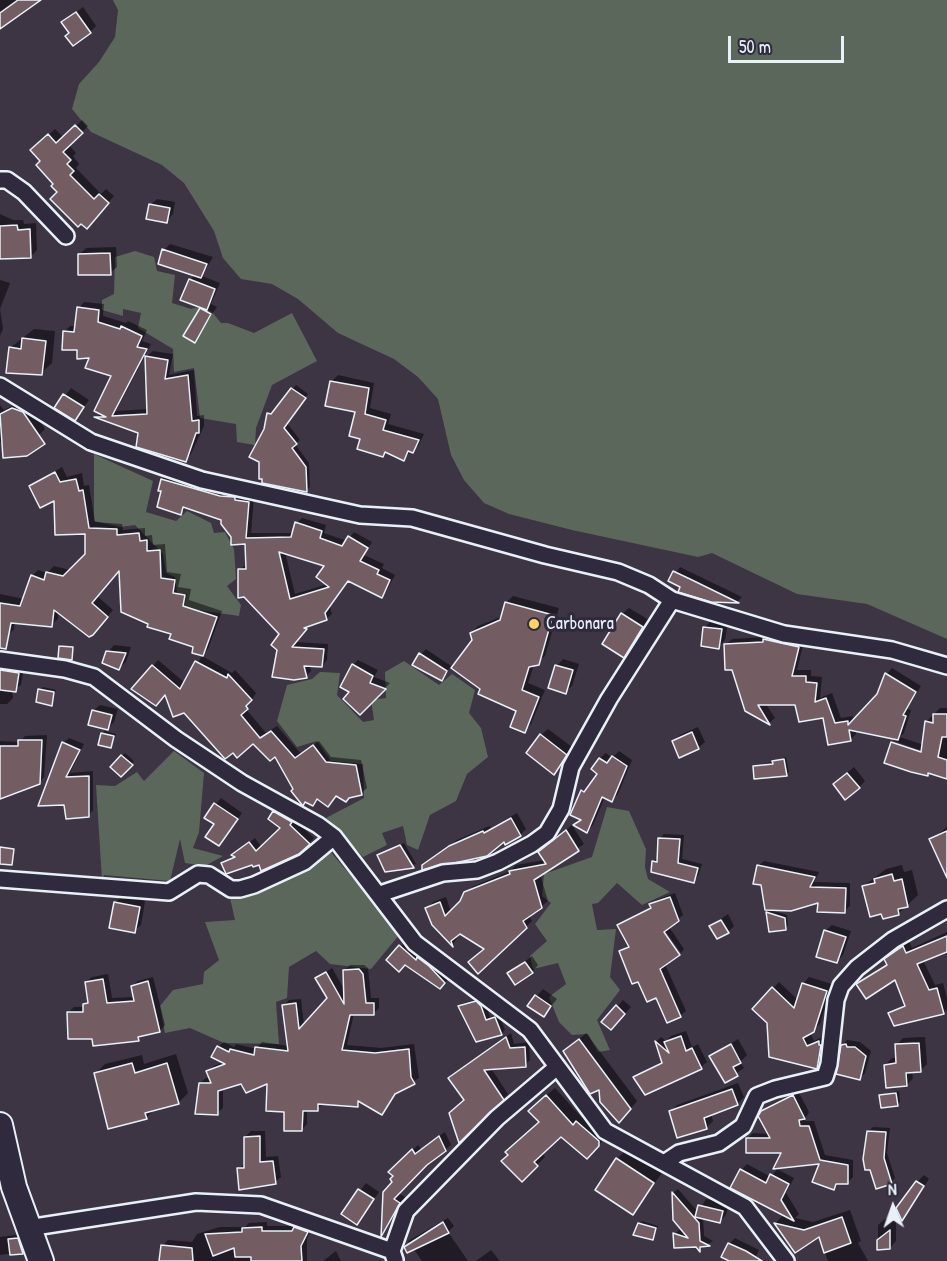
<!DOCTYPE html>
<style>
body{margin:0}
#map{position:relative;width:947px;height:1261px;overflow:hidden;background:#3d3444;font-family:"Patrick Hand",sans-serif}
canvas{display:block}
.north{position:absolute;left:863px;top:1177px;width:60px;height:60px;-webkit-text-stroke:4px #2f2a3d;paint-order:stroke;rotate:358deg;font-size:16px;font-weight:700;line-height:24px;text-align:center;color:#e8f1f8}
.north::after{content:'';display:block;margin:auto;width:21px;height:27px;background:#e8f1f8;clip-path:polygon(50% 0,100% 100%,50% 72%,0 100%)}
.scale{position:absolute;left:728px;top:36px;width:116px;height:27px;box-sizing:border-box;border:3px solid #e8f1f8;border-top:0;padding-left:8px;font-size:18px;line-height:21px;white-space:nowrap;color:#e8f1f8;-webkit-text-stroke:4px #2f2a3d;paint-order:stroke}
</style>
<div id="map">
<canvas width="947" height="1261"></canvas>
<div class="north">N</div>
<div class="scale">50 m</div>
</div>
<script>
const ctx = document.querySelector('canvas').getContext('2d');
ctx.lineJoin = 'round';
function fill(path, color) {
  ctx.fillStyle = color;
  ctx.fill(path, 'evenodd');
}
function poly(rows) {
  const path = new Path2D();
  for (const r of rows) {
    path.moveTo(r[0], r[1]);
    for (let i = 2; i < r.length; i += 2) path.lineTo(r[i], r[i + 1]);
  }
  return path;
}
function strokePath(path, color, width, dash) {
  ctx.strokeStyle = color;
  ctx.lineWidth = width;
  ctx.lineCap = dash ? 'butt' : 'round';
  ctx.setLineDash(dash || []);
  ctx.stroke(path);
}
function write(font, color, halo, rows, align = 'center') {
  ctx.font = font + ' "Patrick Hand",sans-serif';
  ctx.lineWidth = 6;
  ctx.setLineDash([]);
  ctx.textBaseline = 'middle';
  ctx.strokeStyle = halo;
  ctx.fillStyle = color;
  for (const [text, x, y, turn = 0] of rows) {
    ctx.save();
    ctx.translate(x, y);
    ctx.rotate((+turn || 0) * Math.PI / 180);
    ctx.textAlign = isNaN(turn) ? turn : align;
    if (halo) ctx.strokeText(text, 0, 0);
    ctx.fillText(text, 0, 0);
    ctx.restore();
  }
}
const green = poly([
 [113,0,947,0,947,639,867,604,797,594,712,553,698,557,572,530,509,514,484,503,464,480,451,455,438,399,418,377,394,359,338,333,298,299,272,284,241,279,223,258,214,231,184,183,162,165,91,132,72,109,79,84,99,62,115,37,118,10],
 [135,251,154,257,157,271,175,275,172,303,191,309,201,306,212,312,221,323,228,323,254,333,292,313,317,361,272,385,256,428,255,445,237,442,236,424,200,418,194,368,174,372,173,349,138,328,141,313,123,309,123,316,102,310,102,300,114,294,115,257],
 [94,454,153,481,146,512,176,521,187,511,211,523,214,533,225,532,234,549,236,579,227,586,241,605,239,616,184,608,187,594,177,593,175,577,166,573,163,554,135,525,120,527,94,521],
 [404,661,439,685,452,674,475,690,469,713,481,728,488,757,467,774,456,801,430,815,418,850,407,845,403,826,382,833,387,845,363,857,326,818,364,798,363,764,331,761,317,741,297,747,277,721,287,685,312,679,320,672,340,673,337,695,363,722,374,720,371,700,386,698,385,672],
 [174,751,204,773,199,832,193,848,223,856,205,866,185,863,180,839,170,881,104,875,102,880,96,785,115,786,137,772,144,781],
 [607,807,629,811,646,849,645,867,648,879,670,892,642,905,617,883,598,903,592,904,597,930,616,929,610,977,620,990,597,1020,610,1050,598,1052,588,1034,572,1035,559,1022,549,997,566,984,558,963,533,969,530,956,547,941,535,924,551,903,542,896,544,874,592,857],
 [329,850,400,934,371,969,330,964,316,951,289,967,287,998,276,1002,279,1044,224,1043,190,1028,165,1033,160,1006,173,990,203,984,204,972,219,960,205,922,235,920,230,898,249,894]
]);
const shadow = poly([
 [0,0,38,0,0,27],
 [83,7,96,26,90,32,70,33,63,23],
 [82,120,88,126,69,145,76,153,73,156,79,164,76,168,101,194,106,189,114,196,93,220,58,192,42,161,32,150,55,129,64,138],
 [157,199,175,202,173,214,167,221,150,205],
 [0,214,13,220,23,220,24,224,36,223,37,250,31,256,0,260],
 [170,244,213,257,202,276,220,283,211,304,217,307,194,341,185,335,203,307,190,280,195,275,164,250],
 [116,247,117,267,110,273,80,254,86,248],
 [0,280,10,283,0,309,3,329,0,336],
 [84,302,104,304,103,316,126,323,128,321,147,330,142,341,151,344,116,411,149,409,147,356,153,351,173,354,169,375,194,370,197,416,204,415,204,426,191,454,185,460,140,432,97,417,101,413,114,375,78,349,64,332,70,326,76,326,79,308],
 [34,329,55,331,52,363,41,373,10,348],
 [338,375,374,383,370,408,391,414,388,424,424,434,419,445,403,459,387,451,383,455,362,438,357,411,332,381],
 [296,385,308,394,287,423,300,440,295,444,309,463,310,487,306,491,265,429,268,414,275,411],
 [71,388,89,400,75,419,56,408],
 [19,402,29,406,45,429,39,435,0,442,0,405,4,410],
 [62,467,67,477,82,473,84,486,89,485,95,522,122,524,123,530,145,528,145,536,152,535,153,545,165,544,167,572,181,574,178,587,191,589,189,600,222,611,208,649,202,655,195,646,173,633,120,568,97,596,113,610,99,627,58,612,58,619,51,625,15,621,14,630,0,639,0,594,24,599,32,576,38,570,47,573,54,566,70,570,87,554,86,532,55,498,31,486],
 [168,474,254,497,251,533,294,533,297,523,302,518,326,525,324,533,347,541,354,532,372,542,364,555,384,564,382,568,395,575,387,590,382,596,349,580,330,607,332,614,326,619,310,624,295,642,328,644,327,660,322,666,310,665,311,671,306,676,278,649,281,634,239,570,247,564,247,542,232,536,223,518,186,508,181,513,163,490,162,479],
 [285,552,327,565,328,584,295,594],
 [680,567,742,597,738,601,712,600,670,581],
 [513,596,559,608,545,656,534,665,528,683,545,690,531,724,524,731,518,710,482,688,471,633,478,626,503,616,506,603],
 [629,608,649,620,623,656,622,614],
 [711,621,728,623,725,640,718,647,705,627],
 [770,633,804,641,797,670,811,670,811,676,822,677,820,698,832,693,841,718,853,716,854,721,879,695,887,674,892,668,921,686,907,709,911,710,904,733,900,737,924,745,926,722,940,708,947,708,947,777,930,772,927,774,911,771,886,762,894,741,894,744,928,756,929,753,894,741,896,739,856,730,856,734,850,740,829,743,825,716,800,720,797,704,766,704,775,718,769,723,746,710,733,668,727,668,726,645,732,639,767,637],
 [755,698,762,710,759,710,752,700],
 [114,645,131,647,126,662,119,668,108,652],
 [426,649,451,666,442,679,421,654],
 [202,656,232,673,235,670,256,693,246,709,266,733,277,726,301,754,319,741,331,757,361,760,367,788,361,793,319,798,312,805,295,789,275,755,254,742,237,756,153,666,158,660,185,683],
 [563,659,579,664,572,686,565,692,557,666],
 [358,660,378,670,374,677,390,683,360,713,352,691,353,665],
 [0,663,24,667,21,685,12,690,13,698,7,704,0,704],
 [43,687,56,690,51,704,40,690],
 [100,705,118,709,114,722,108,728,93,711],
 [698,727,705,742,698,748,674,741,680,735],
 [548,729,572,747,554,773,541,735],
 [105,731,116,734,111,746,102,734],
 [47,735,44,777,39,782,0,761,0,741,20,742,25,736],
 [69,738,84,744,70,773,93,771,93,810,88,816,67,818,63,743],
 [619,751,632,760,618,794,612,800,605,797,593,825,587,831,575,825,581,819,582,791,590,786,599,773,600,758,606,753,612,758],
 [125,753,134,761,121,775,112,767],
 [786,757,789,772,787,775,755,767],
 [854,767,865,781,859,787,841,778],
 [221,798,242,813,224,839,216,824,206,817],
 [280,807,314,838,309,843,260,863,223,864,255,838,262,848,282,827,274,812],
 [517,813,526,829,520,835,430,860,457,840,489,826,491,828],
 [572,825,584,844,540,874,548,901,529,916,532,921,478,972,486,949,460,932,453,945,433,924,427,908,433,902,446,897,451,912,472,887,510,871,516,865,545,860,546,846],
 [947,827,947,868,931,840],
 [664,834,684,835,682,859,702,864,698,876,694,881,653,862,658,857,659,839],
 [404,843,416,864,386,871,382,853],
 [764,861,819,872,814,882,850,883,850,906,844,911,819,900,771,910,787,915,788,925,786,928,767,912,771,909,758,866],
 [902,865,904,872,912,870,918,895,898,914,864,886,886,869],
 [675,893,683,915,669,927,684,949,681,953,661,925,665,964,686,1011,680,1016,639,980,620,952,629,945,619,926,652,906,656,900],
 [122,896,145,901,141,925,134,931,115,903],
 [728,914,734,926,728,932,711,926],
 [832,925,851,931,843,955,837,962,825,931],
 [947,932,947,950,923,960,935,985,943,983,947,998,947,1009,943,1013,890,1013,905,1004,895,978,858,985,888,964,886,959,909,941,912,948],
 [405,942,449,978,445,983,405,963,388,960],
 [532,956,538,965,532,972,509,974],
 [350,965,364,965,368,968,371,998,379,998,379,1008,373,1014,354,1013,347,1045,381,1048,414,1044,419,1078,397,1091,382,1113,362,1101,357,1106,323,1103,317,1110,307,1110,307,1124,302,1129,285,1111,268,1082,242,1082,223,1088,223,1108,217,1113,200,1083,206,1078,210,1078,208,1071,214,1066,224,1062,218,1047,224,1042,234,1047,236,1044,256,1049,262,1042,289,1046,283,1006,289,1000,301,999,304,1025,328,998,317,978,332,968,345,991,345,970],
 [108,974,112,998,135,997,132,986,138,981,153,977,165,1025,160,1031,142,1035,138,1039,94,1037,68,1013,74,1007,85,1007,89,999,86,982,92,977],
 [809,977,832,984,820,1024,810,1032,814,1041,824,1036,822,1061,816,1067,754,1009,779,982,798,1000,803,984],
 [543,989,557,999,544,1015,529,1005],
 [481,998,485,1001,490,1017,499,1014,505,1030,501,1034,460,1007,464,1003],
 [623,1000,631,1007,617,1022,617,1007],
 [686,1031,692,1047,698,1044,707,1062,701,1067,634,1077,663,1061,657,1041,661,1037,666,1041,671,1036],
 [511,1033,514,1044,529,1042,530,1060,525,1065,491,1068,508,1094,459,1140,466,1100,450,1078],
 [586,1033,637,1101,626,1114,565,1051],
 [925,1037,927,1064,920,1071,912,1071,913,1078,907,1085,885,1065,892,1058,897,1058,897,1045,903,1038],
 [738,1039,747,1055,740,1062,744,1068,725,1081,711,1056],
 [847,1040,860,1042,871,1051,865,1073,860,1078,842,1045],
 [176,1054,188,1093,179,1102,155,1109,146,1118,96,1073,105,1064,142,1055,144,1064],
 [738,1083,744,1097,737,1104,711,1113,713,1121,706,1128,671,1111,677,1105],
 [555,1088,582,1118,585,1114,607,1136,595,1149,561,1135,542,1153,545,1157,522,1180,540,1122,538,1103],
 [798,1091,809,1112,804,1121,814,1121,825,1155,853,1160,853,1177,848,1182,839,1183,833,1188,821,1162,747,1139,753,1133,769,1134,762,1111,768,1106],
 [899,1091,900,1102,897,1105,881,1095],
 [873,1127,890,1128,887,1153,895,1178,891,1182,869,1131],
 [251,1131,265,1131,266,1157,278,1156,281,1177,275,1182,239,1169,245,1163,245,1137],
 [445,1132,451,1145,427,1164,398,1193,405,1197,383,1233,394,1182,395,1176,390,1172,418,1145,421,1149],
 [626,1150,662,1173,633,1213,617,1159],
 [747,1164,771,1177,777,1169,794,1178,786,1193,799,1214,795,1218,813,1222,850,1210,861,1241,858,1243,868,1261,828,1261,819,1235,796,1252,776,1223,784,1214,741,1170],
 [778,1193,787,1207,783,1207],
 [924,1175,929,1179,903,1219,917,1182],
 [366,1183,379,1192,357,1223,343,1214],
 [678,1189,698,1212,706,1199,729,1204,726,1215,719,1222,703,1218,704,1236,713,1241,700,1249,675,1234,680,1229,684,1230,674,1220,673,1193],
 [448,1218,454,1226,448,1232,468,1261,422,1261,408,1241],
 [896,1218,896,1241,890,1248,878,1248,878,1225,885,1219],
 [642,1221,658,1226,653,1239,639,1224],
 [267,1222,267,1226,297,1226,301,1222,313,1226,307,1239,307,1261,161,1261,162,1246,168,1240,192,1242,197,1234,220,1227,245,1227,249,1223],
 [22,1234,27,1248,22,1252,0,1255,0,1237],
 [735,1238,759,1250,754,1261,732,1261,729,1244],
 [491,1250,500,1261,476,1261],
 [336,1251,341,1261,323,1261]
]);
const building = poly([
 [18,0,41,0,0,29,0,13,18,0],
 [76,12,91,33,73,46,65,36,69,33,61,22,76,12],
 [75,125,83,133,63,152,71,160,67,164,74,171,70,175,94,199,99,194,109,203,87,229,81,224,78,227,50,199,57,192,51,186,53,184,36,165,40,161,30,150,48,134,56,143,75,125],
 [149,204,170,208,167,223,146,219,149,204],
 [17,225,18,230,30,229,31,258,0,259,0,226,17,225],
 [162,249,207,264,201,278,158,264,162,249],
 [110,253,111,275,78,275,78,254,110,253],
 [189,279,215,289,207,310,180,300,189,279],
 [77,307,99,310,98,322,120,329,121,326,142,336,137,347,147,349,112,416,147,414,145,356,168,360,165,379,188,375,192,421,199,420,199,433,196,433,186,462,136,447,138,433,94,417,106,417,94,411,111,376,85,368,89,358,77,359,77,350,62,350,63,331,74,332,77,307],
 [200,308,211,314,195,343,183,336,200,308],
 [22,338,46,341,42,375,6,373,9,347,21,349,22,338],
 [330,381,369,388,365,414,386,420,383,430,419,440,413,453,408,451,404,461,385,452,383,457,357,449,360,439,349,436,355,412,325,406,330,381],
 [291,388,306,398,284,428,297,444,292,448,306,467,307,492,262,483,262,479,259,479,259,462,249,457,264,429,267,413,271,414,291,388],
 [63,394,84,407,75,421,54,408,63,394],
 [12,408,23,412,45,444,27,456,3,458,0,414,12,408],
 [55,472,60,482,76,479,79,491,83,490,89,528,117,529,117,535,139,533,140,541,147,540,147,551,160,550,161,578,175,580,173,593,185,595,183,606,217,617,203,656,192,653,193,647,169,639,171,634,147,627,148,624,121,612,119,571,92,603,108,617,93,635,89,637,54,610,52,627,11,623,6,649,0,648,0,603,20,606,31,575,44,580,46,572,63,576,85,554,85,534,55,535,54,501,40,508,29,486,55,472],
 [161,479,220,496,235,497,235,500,249,502,246,538,291,537,295,522,322,531,320,538,342,546,348,536,368,548,360,561,379,570,377,574,390,580,382,598,348,581,325,613,327,620,304,628,307,629,292,647,324,649,322,667,304,666,307,678,294,680,272,677,277,650,271,645,279,634,244,597,238,598,238,569,246,569,245,544,231,545,231,537,221,524,221,520,183,507,181,515,157,507,161,491,158,491,161,479],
 [279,552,324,566,316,577,329,587,290,599,279,552],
 [673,571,690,579,739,603,711,602,678,592,680,587,668,581,673,571],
 [505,602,553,615,539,665,529,667,522,690,539,697,525,733,510,727,516,711,478,694,480,689,451,668,472,640,470,633,500,620,505,602],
 [621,613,643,627,624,658,602,644,621,613],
 [703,627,722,629,719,649,701,646,703,627],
 [763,639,799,647,792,676,806,676,806,682,817,683,815,702,826,698,835,723,848,721,848,725,877,694,885,673,916,692,903,715,906,716,898,740,849,730,851,741,828,745,823,718,799,722,795,705,758,705,770,725,745,711,732,670,725,670,724,644,763,642,763,639],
 [59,646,73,647,72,660,58,658,59,646],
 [106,651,126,653,119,670,102,663,106,651],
 [419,653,447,671,442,681,412,665,419,653],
 [195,661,227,678,228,674,252,700,246,706,248,709,241,715,260,738,271,731,295,758,313,745,326,762,356,765,362,795,349,798,346,802,336,796,328,807,317,799,313,806,305,802,303,806,291,791,293,789,275,757,270,761,253,744,237,758,233,753,225,759,184,713,173,717,165,695,156,706,131,689,152,665,180,689,195,661],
 [352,664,373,676,370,683,386,689,360,715,343,699,349,692,340,687,352,664],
 [555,665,573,670,566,694,548,688,555,665],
 [0,670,19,673,16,692,0,690,0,670],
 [38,689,54,692,52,706,36,702,38,689],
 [92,710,112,715,108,730,88,725,92,710],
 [933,714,947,714,947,737,942,737,938,757,947,760,947,779,928,773,928,776,911,772,884,763,891,742,921,752,925,721,933,723,933,714],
 [692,732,699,749,679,758,672,741,692,732],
 [101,733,114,736,111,748,98,745,101,733],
 [540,734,567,755,554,775,526,753,540,734],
 [18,740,42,740,40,784,0,799,0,746,18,746,18,740],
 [62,742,80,750,66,777,89,776,89,817,66,819,64,805,38,806,62,742],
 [121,755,133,765,121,777,110,767,121,755],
 [612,756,627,766,612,802,602,797,587,833,573,825,581,820,570,815,581,790,584,792,597,774,591,769,599,758,607,763,612,756],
 [784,759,787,776,754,779,753,766,773,764,772,761,784,759],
 [847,773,860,788,845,800,833,784,847,773],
 [214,803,238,819,219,846,205,837,214,824,204,818,214,803],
 [273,811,292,822,290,825,310,844,299,854,261,871,259,865,253,867,252,865,226,874,221,863,235,857,231,855,249,842,256,851,280,828,268,819,273,811],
 [511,818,521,836,505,845,504,842,487,856,422,870,422,865,449,846,483,831,484,833,511,818],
 [566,830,579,851,534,880,542,908,523,921,527,928,478,974,468,962,484,949,460,934,451,941,453,947,432,925,425,908,440,902,445,916,460,901,464,892,510,874,509,871,546,864,538,852,566,830],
 [947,831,947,878,929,839,947,831],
 [658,838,680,839,678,863,698,868,694,883,651,872,652,861,657,862,658,838],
 [400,845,414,868,385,872,377,855,400,845],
 [0,847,14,849,12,865,0,864,0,847],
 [757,865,815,877,810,887,846,888,845,913,817,912,818,903,791,911,765,910,761,885,753,884,757,865],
 [892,874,894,881,902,879,908,907,898,909,899,915,883,919,881,914,870,917,862,886,875,883,874,879,892,874],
 [670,897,679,921,664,932,680,955,660,969,681,1017,667,1023,656,998,647,1002,638,982,632,984,619,951,629,947,617,925,651,908,649,904,670,897],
 [114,902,140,907,135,933,109,928,114,902],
 [766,912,785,918,786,930,769,932,766,912],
 [721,920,729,933,717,939,709,926,721,920],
 [824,930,846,937,837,963,816,957,824,930],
 [947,936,947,952,917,964,929,990,937,988,944,1014,894,1026,888,1013,905,1006,895,980,866,999,856,984,887,965,884,959,903,946,906,953,947,936],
 [399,945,416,960,417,957,429,966,445,983,440,989,405,965,399,972,386,960,399,945],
 [525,962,533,973,515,985,507,973,525,962],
 [359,969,363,974,366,1003,374,1003,374,1015,350,1015,342,1050,375,1053,409,1049,411,1077,415,1084,395,1094,382,1115,358,1101,358,1107,318,1104,318,1111,303,1111,302,1131,284,1131,284,1112,266,1111,267,1084,246,1093,241,1084,218,1091,218,1115,195,1114,199,1083,211,1083,206,1071,225,1064,211,1057,217,1046,229,1052,230,1049,254,1055,255,1047,288,1051,282,1005,296,1003,299,1029,327,998,315,978,326,972,344,1004,343,970,359,969],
 [103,979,107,1003,134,1001,131,986,148,981,160,1032,138,1037,139,1041,93,1046,92,1039,68,1039,67,1012,83,1012,83,1004,88,1003,85,982,103,979],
 [802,983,827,991,814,1032,803,1038,807,1046,819,1041,819,1045,821,1045,817,1069,769,1057,767,1023,752,1009,772,987,794,1008,802,983],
 [535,995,551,1006,544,1017,527,1006,535,995],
 [476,1001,481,1006,486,1020,495,1017,502,1035,476,1042,458,1006,476,1001],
 [616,1005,625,1014,611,1030,601,1022,616,1005],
 [681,1036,686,1051,692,1048,702,1069,645,1095,633,1077,662,1063,655,1041,669,1053,664,1042,681,1036],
 [506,1037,510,1048,525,1047,526,1067,484,1070,504,1100,459,1143,449,1113,464,1100,448,1078,506,1037],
 [579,1039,631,1109,619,1123,600,1102,599,1090,590,1094,563,1051,579,1039],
 [919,1043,921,1072,906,1073,907,1086,886,1088,884,1065,896,1063,895,1044,919,1043],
 [731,1044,741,1063,733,1067,738,1076,725,1083,709,1056,731,1044],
 [846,1044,847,1047,855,1047,866,1056,860,1080,836,1074,841,1045,846,1044],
 [132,1063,135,1073,167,1063,179,1104,145,1113,147,1119,108,1129,94,1073,132,1063],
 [732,1089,738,1105,704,1118,707,1129,677,1138,669,1111,732,1089],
 [896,1093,898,1106,881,1108,879,1095,896,1093],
 [546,1095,573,1125,576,1121,599,1141,599,1146,587,1159,561,1137,534,1162,538,1166,522,1182,501,1161,508,1155,505,1152,539,1122,528,1111,546,1095],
 [793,1095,805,1119,799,1120,800,1126,809,1126,820,1160,848,1165,848,1184,836,1184,834,1190,812,1182,819,1164,773,1169,781,1153,746,1153,746,1138,770,1138,758,1116,761,1111,793,1095],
 [867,1131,886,1132,884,1158,892,1184,876,1189,870,1170,865,1170,863,1159,867,1131],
 [260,1136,260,1162,273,1161,276,1184,239,1190,237,1168,244,1168,244,1137,260,1136],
 [439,1136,446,1151,427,1165,394,1199,400,1203,381,1237,383,1192,392,1182,390,1179,393,1176,388,1172,412,1149,415,1154,439,1136],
 [616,1158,654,1183,633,1215,595,1190,616,1158],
 [740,1169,766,1183,770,1174,789,1184,781,1200,794,1221,730,1188,740,1169],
 [916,1181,924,1186,902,1221,896,1208,916,1181],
 [358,1189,374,1199,357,1225,341,1214,358,1189],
 [672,1192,699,1223,700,1241,710,1246,700,1247,700,1252,696,1247,674,1248,673,1233,688,1238,673,1220,672,1192],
 [698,1205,723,1211,720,1223,695,1217,698,1205],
 [842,1217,851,1243,824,1253,819,1237,795,1253,774,1223,804,1230,842,1217],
 [443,1222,449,1233,407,1253,404,1247,443,1222],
 [638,1223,656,1228,653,1240,633,1235,638,1223],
 [262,1227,262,1231,292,1231,294,1227,308,1232,301,1246,302,1261,251,1261,251,1257,235,1257,234,1248,213,1256,205,1234,242,1232,242,1228,262,1227],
 [890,1230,890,1249,877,1250,877,1240,890,1230],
 [18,1238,23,1254,10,1255,8,1239,18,1238],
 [728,1243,746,1251,762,1261,729,1261,721,1257,728,1243],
 [161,1245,192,1248,193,1261,159,1261,161,1245]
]);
const minor = poly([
 [0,180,7,180,24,192,66,236],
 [0,386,91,442,202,480,360,515,412,518,545,555,618,572,649,585,672,600,784,634,892,650,947,666],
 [0,660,65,669,94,677,176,739,242,783,318,825,334,837,415,943,530,1030,605,1131,745,1207,786,1261],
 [0,879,169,892,198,874,209,875,231,889,240,889,254,885,304,862,334,837],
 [380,894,443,873,477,870,498,862,532,844,547,833,561,809,571,767,609,699,672,600],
 [664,1163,679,1153,719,1143,743,1126,757,1096,775,1089,825,1077,829,1064,836,1000,841,986,857,968,893,940,947,909],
 [28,1228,196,1202,261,1205,392,1251],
 [395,1260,392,1251,406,1211,497,1118,557,1067]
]);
const primary = poly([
 [0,1125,14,1187,41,1261]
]);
const markers = [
 [534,624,6,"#ffd166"]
];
const poiNames = [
 ["Carbonara",546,624]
];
fill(green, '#5c675b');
fill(shadow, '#0007');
fill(building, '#735c62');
strokePath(building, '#e8f1f8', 1.5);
strokePath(minor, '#e8f1f8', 20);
strokePath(primary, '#e8f1f8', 28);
strokePath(minor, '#2f2a3d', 15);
strokePath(primary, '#2f2a3d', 24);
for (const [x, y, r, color] of markers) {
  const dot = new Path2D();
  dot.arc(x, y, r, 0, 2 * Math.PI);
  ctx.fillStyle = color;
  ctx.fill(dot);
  strokePath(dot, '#2f2a3d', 2);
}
write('18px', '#e8f1f8', '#2f2a3d', poiNames, 'left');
</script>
